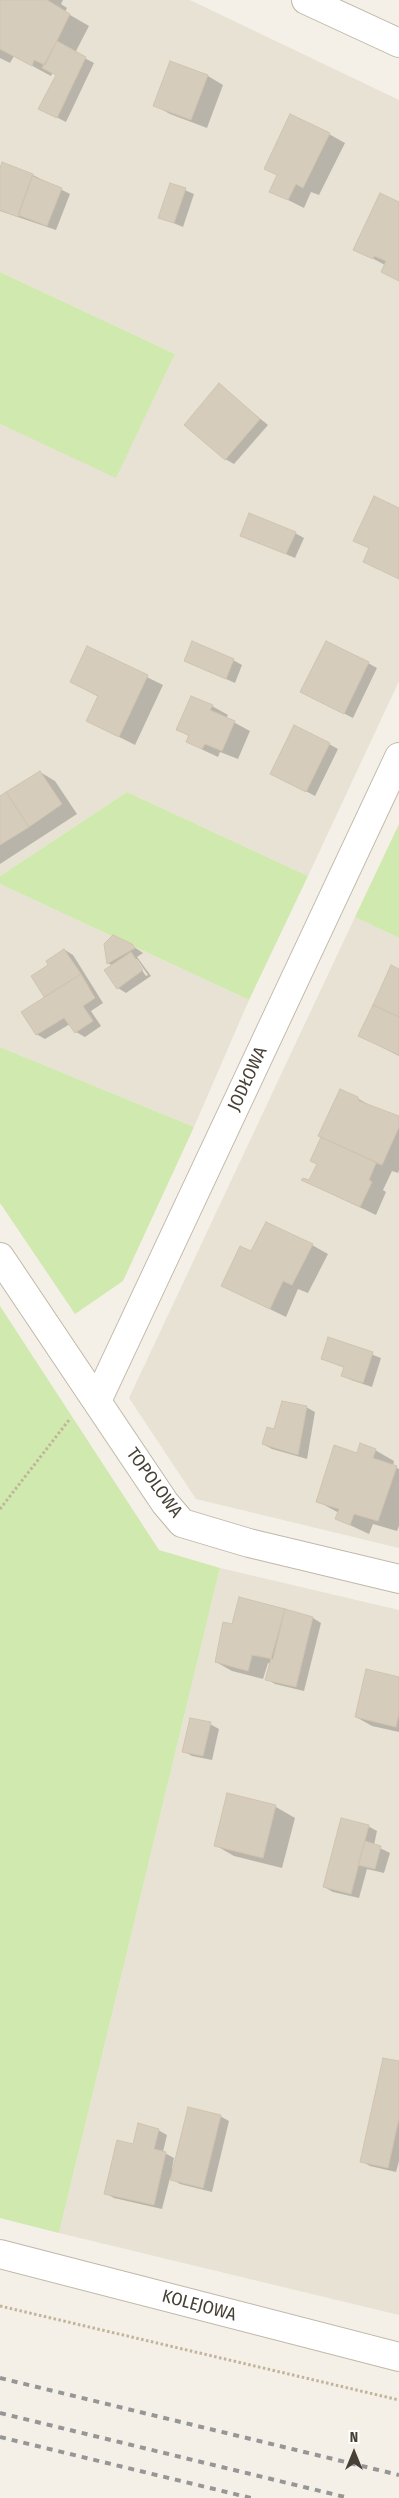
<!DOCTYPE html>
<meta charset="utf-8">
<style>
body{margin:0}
#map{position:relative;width:399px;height:2498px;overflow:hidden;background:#f4f0e7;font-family:"Fira Sans Condensed",sans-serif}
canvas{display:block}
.north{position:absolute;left:329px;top:2428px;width:50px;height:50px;-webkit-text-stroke:4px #fff;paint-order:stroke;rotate:0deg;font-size:14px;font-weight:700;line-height:20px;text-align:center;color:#474036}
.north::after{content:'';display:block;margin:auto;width:18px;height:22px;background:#474036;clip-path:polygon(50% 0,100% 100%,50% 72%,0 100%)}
</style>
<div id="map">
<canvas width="399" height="2498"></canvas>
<div class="north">N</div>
</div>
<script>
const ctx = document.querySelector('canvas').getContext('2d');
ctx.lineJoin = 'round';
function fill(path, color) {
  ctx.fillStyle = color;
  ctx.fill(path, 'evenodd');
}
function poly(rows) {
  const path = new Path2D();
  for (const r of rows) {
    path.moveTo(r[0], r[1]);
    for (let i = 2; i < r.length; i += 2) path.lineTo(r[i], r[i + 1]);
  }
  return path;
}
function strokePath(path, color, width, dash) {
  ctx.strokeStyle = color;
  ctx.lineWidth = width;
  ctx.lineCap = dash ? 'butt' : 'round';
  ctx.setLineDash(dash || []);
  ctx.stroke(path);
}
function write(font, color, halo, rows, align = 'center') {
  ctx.font = font + ' "Fira Sans Condensed",sans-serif';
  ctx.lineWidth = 5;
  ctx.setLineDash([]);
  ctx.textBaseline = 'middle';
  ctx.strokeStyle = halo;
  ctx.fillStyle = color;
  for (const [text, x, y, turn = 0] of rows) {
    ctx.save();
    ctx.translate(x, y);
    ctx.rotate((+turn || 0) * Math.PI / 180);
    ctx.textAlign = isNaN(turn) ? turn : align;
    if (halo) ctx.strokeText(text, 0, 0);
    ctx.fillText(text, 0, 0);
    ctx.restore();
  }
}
const residential = poly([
 [0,0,190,0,399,100,399,681,308,876,127,792,0,876,0,424,116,477,175,354,0,272],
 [0,884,249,1000,194,1127,0,1047],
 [355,917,399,938,399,1548,196,1499,129,1398],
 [220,1568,399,1610,399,2315,59,2233]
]);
const green = poly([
 [0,272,175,354,116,478,0,424],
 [127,792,308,876,249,1000,0,884,0,876],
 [399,824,399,938,355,917],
 [0,1047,194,1127,123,1281,75,1314,0,1203],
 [0,1306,159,1550,220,1568,59,2233,0,2218]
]);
const shadow = poly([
 [0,0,63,0,61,4,67,8,65,12,89,26,75,53,94,63,66,122,48,113,57,75,53,72,51,76,14,56,10,63,0,58],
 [208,76,223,85,207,128,170,114,154,105],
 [329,134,345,143,319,195,311,192,304,208,270,191],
 [0,171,33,175,70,194,56,230,0,211],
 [171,184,194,194,183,227,159,217],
 [399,203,399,281,385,265,355,249],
 [219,385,268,425,234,464,225,459],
 [295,533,304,538,295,558,241,535],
 [88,648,163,685,135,745,88,721,99,697,72,682],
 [233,660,242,665,235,683,185,661],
 [368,663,377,668,353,718,311,697],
 [212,706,228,715,226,718,250,731,238,759,220,752,218,757,203,750,187,741,189,736,178,730],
 [329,744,338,749,315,796,281,778],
 [40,772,55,781,77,814,0,864,0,798],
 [131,945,143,953,137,957,151,976,126,993,118,988,113,966,108,963],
 [134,959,137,959,148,975,146,976],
 [65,950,73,955,103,1003,91,1011,101,1026,85,1037,76,1032,70,1024,45,1039,36,1034,45,998,33,976,50,966],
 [399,970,399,1056,360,1036],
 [357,1098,373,1107,399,1118,399,1170,398,1173,392,1171,383,1190,386,1192,376,1215,303,1180,309,1182],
 [312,1245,328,1254,308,1293,298,1289,286,1317,223,1286,252,1253],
 [329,1338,381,1358,372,1387,351,1380,342,1375,345,1368,322,1359],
 [306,1407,315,1412,307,1459,272,1449,263,1444,275,1430],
 [375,1450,394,1461,393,1466,399,1469,399,1526,397,1531,373,1524,369,1534,337,1519,339,1513,317,1501,358,1455],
 [313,1618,321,1623,304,1691,275,1684,267,1679,271,1664,268,1663,263,1679,232,1671,216,1662,233,1626],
 [399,1678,399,1732,372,1726,356,1717],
 [210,1724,219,1729,212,1760,192,1756,183,1751],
 [228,1794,276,1807,295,1818,282,1868,234,1856,215,1845],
 [368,1826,377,1831,374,1845,390,1853,384,1873,367,1869,359,1898,333,1892,324,1887],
 [399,2062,399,2161,396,2172,370,2166,361,2161],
 [220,2116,229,2121,212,2192,180,2184,170,2178,162,2209,114,2198,105,2193,134,2145,158,2130,167,2135,163,2152,174,2158,172,2169,174,2169]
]);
const building = poly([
 [0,0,47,0,70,14,45,65,34,60,32,66,0,49,0,0],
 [57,41,86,57,57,118,38,109,56,75,42,68,57,41],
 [170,61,208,75,191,120,153,106,170,61],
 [290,114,330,133,303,188,296,184,288,200,269,192,277,175,264,169,290,114],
 [2,162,33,174,18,217,0,210,0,168,2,162],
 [32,176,62,188,47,226,18,215,32,176],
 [170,183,186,188,174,223,158,218,170,183],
 [380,193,399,202,399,281,381,272,386,261,374,256,373,259,353,250,380,193],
 [219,383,260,419,225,460,184,425,219,383],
 [374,496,399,508,399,579,363,562,369,548,353,541,374,496],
 [249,513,296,532,286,554,240,536,249,513],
 [192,641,234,659,226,679,184,661,192,641],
 [326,641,369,662,344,714,300,692,326,641],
 [87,646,148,675,119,737,86,721,98,696,70,682,87,646],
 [191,696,213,705,210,710,235,721,222,751,205,744,202,749,186,742,189,735,176,730,191,696],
 [294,725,330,743,306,792,270,774,294,725],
 [40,771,62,804,29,827,6,792,40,771],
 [6,792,29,827,0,845,0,796,6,792],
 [113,935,132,944,135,948,107,964,104,944,113,935],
 [64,949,81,974,44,997,31,976,48,965,46,961,64,949],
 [131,952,143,970,117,989,104,970,131,952],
 [391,965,399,969,399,1017,373,1005,391,965],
 [81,974,95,998,83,1006,93,1021,75,1033,64,1018,36,1035,21,1012,81,974],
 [373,1005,399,1017,399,1055,358,1036,373,1005],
 [340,1089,358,1097,359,1101,399,1116,399,1127,382,1165,318,1136,340,1089],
 [321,1137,380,1164,376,1163,369,1180,372,1182,360,1207,301,1180,303,1178,309,1180,317,1164,310,1161,321,1137],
 [266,1222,313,1244,292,1285,283,1281,270,1309,221,1286,240,1246,251,1251,266,1222],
 [328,1337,373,1352,363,1383,341,1376,344,1367,321,1359,328,1337],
 [282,1401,307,1406,298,1455,262,1444,267,1427,274,1429,282,1401],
 [360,1443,376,1449,373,1458,397,1466,378,1521,354,1514,350,1525,335,1519,339,1509,316,1502,334,1445,357,1453,360,1443],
 [239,1597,285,1609,273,1659,252,1655,248,1671,215,1662,223,1622,232,1624,239,1597],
 [285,1609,313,1617,296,1687,265,1680,285,1609],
 [366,1669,399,1677,399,1713,396,1727,355,1717,366,1669],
 [190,1718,211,1722,203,1756,182,1752,190,1718],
 [227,1793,276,1805,263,1858,214,1846,227,1793],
 [341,1818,369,1825,351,1894,323,1887,341,1818],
 [365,1841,381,1846,375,1869,358,1865,365,1841],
 [383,2058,399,2061,399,2118,388,2168,360,2162,383,2058],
 [188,2107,221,2115,203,2188,170,2180,188,2107],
 [138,2123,159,2129,154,2149,166,2152,154,2205,104,2194,117,2140,133,2144,138,2123]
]);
const path = poly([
 [0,1509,69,1420],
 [0,2306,399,2400]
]);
const minor = poly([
 [306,0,399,43],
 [0,1257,165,1503,182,1523,249,1543,399,1579],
 [97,1401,399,757],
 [0,2254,399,2357]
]);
const rail = poly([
 [0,2378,399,2475],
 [0,2413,349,2498],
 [0,2437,251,2498]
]);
const streetNames = [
 ["JODŁOWA",248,1079,-65],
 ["TOPOLOWA",154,1483,54],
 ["KOLEJOWA",199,2306,15]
];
fill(residential, '#e8e2d5');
fill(green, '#cfe9ae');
fill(shadow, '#0003');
fill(building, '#d6ccbc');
strokePath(building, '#d1c4af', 1);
strokePath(minor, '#c0b8a9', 30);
strokePath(path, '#c2b49a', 3, [2.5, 2.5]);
strokePath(minor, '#fff', 28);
strokePath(rail, '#969696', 4, [6, 6]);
write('18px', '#474036', '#fff', streetNames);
</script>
